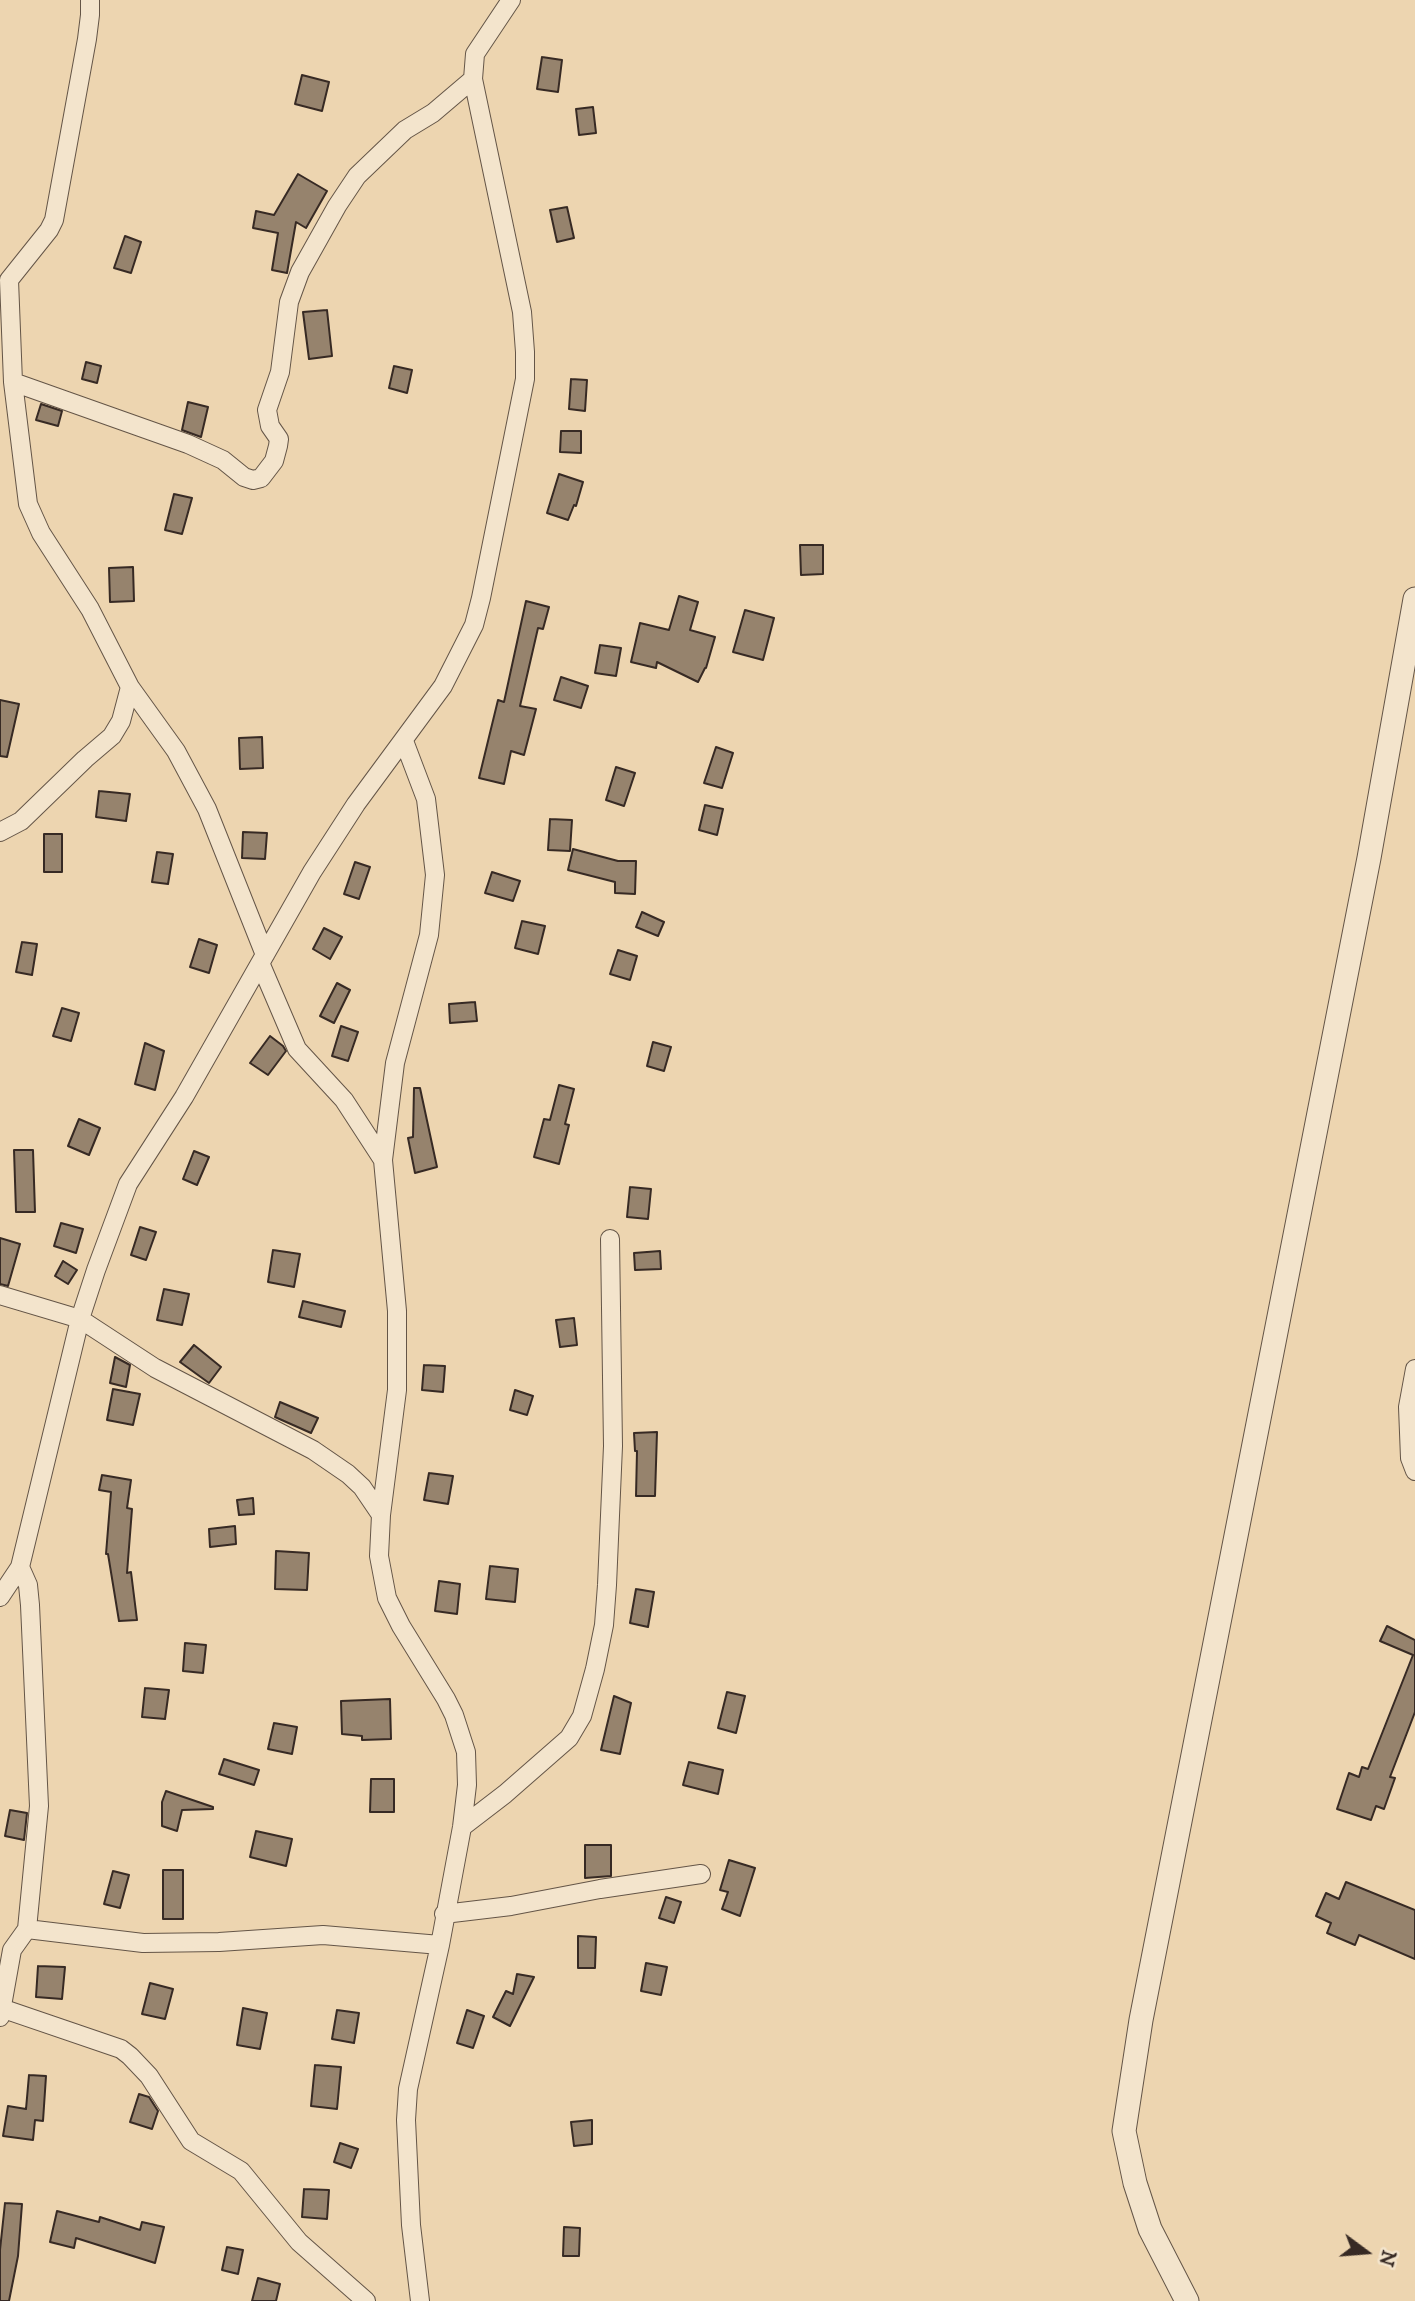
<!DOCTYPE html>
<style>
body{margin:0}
#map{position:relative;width:1415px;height:2301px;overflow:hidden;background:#edd5b0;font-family:"IM FELL DW Pica",serif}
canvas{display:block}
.north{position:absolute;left:1331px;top:2217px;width:70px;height:70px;-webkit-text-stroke:5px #f3e4cc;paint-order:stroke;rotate:106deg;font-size:19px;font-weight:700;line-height:28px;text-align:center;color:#372a24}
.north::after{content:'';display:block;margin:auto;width:24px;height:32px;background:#372a24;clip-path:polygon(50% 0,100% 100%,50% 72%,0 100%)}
</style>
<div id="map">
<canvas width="1415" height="2301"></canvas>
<div class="north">N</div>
</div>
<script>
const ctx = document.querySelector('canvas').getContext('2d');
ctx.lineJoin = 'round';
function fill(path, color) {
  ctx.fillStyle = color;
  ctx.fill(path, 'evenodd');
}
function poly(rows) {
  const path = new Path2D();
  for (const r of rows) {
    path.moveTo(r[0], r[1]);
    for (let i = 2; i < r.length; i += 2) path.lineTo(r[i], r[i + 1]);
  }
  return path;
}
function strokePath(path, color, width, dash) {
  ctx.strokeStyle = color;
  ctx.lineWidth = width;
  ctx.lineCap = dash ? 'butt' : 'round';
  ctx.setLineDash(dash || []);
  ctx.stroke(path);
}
const building = poly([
 [542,57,562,60,558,92,537,89,542,57],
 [302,75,329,82,322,111,295,104,302,75],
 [593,107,596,133,579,135,576,109,593,107],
 [298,174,327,191,306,228,296,222,287,273,272,270,278,233,253,228,256,211,274,215,298,174],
 [567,207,574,238,557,242,550,210,567,207],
 [125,236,141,242,131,273,114,268,125,236],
 [327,310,332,356,309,359,303,312,327,310],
 [86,362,101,366,97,383,82,379,86,362],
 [394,366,412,370,407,393,389,388,394,366],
 [571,379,587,380,585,411,569,409,571,379],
 [188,402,208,407,201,437,182,430,188,402],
 [41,404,62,411,58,426,36,420,41,404],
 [561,431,581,431,581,453,560,452,561,431],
 [559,474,583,482,576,506,574,505,568,520,547,513,559,474],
 [174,494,192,498,182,534,165,530,174,494],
 [800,545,823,545,823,574,801,575,800,545],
 [133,567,134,601,110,602,109,568,133,567],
 [679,596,698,602,690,630,715,637,706,668,705,668,698,682,657,662,656,668,631,662,640,623,669,630,679,596],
 [526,601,549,607,543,629,538,628,520,706,536,709,524,755,511,751,504,784,479,778,498,700,504,702,526,601],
 [745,610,774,618,763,660,733,652,745,610],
 [600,645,621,648,616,676,595,673,600,645],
 [561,677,588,686,581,708,554,700,561,677],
 [0,700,19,704,7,757,0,756,0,700],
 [262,737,263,768,240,769,239,738,262,737],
 [716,747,733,753,722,788,704,783,716,747],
 [616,767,635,773,624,806,606,800,616,767],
 [99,791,130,794,126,821,96,817,99,791],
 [705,805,723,809,717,835,699,830,705,805],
 [550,819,572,820,570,851,548,850,550,819],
 [243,832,267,833,265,859,242,858,243,832],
 [44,834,62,834,62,872,44,872,44,834],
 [573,849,618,861,636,861,635,894,615,893,615,882,568,870,573,849],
 [157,852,173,854,168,884,152,882,157,852],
 [355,862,370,867,359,899,344,894,355,862],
 [492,872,520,881,513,901,485,893,492,872],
 [642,912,664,922,658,936,636,927,642,912],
 [522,921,545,926,538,954,515,948,522,921],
 [324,928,342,937,330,959,313,949,324,928],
 [199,939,217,945,209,973,190,967,199,939],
 [22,942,37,944,32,975,16,972,22,942],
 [618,950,637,956,630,980,610,974,618,950],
 [337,983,350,990,334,1023,320,1016,337,983],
 [475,1002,477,1021,450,1023,449,1004,475,1002],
 [62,1008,79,1013,71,1041,53,1036,62,1008],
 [341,1026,358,1032,348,1061,332,1056,341,1026],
 [270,1036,283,1046,286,1051,268,1075,250,1063,270,1036],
 [653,1042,671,1047,664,1071,647,1066,653,1042],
 [145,1043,164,1051,155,1090,135,1084,145,1043],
 [559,1085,574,1089,565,1124,569,1125,559,1164,534,1157,544,1119,550,1120,559,1085],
 [414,1088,420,1088,437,1167,415,1173,408,1138,413,1137,414,1088],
 [79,1119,100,1128,89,1155,68,1146,79,1119],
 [14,1150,33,1150,35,1212,16,1212,14,1150],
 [194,1151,209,1157,197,1185,183,1179,194,1151],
 [630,1187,651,1189,648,1219,627,1217,630,1187],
 [61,1223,83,1229,76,1253,54,1246,61,1223],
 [140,1227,156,1232,146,1260,131,1255,140,1227],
 [0,1238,20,1244,8,1286,0,1284,0,1238],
 [273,1250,300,1254,294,1287,268,1282,273,1250],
 [660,1251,661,1269,635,1270,634,1253,660,1251],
 [63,1261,77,1270,68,1284,55,1276,63,1261],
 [164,1289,189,1294,182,1325,157,1320,164,1289],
 [303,1301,345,1311,341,1327,299,1317,303,1301],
 [574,1318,577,1345,560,1347,556,1320,574,1318],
 [194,1345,221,1367,209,1383,180,1362,194,1345],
 [115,1357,130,1365,126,1387,110,1383,115,1357],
 [424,1365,445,1366,443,1392,422,1390,424,1365],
 [113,1389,140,1394,133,1425,107,1420,113,1389],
 [515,1390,533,1396,527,1415,510,1410,515,1390],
 [280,1402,318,1418,311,1433,275,1417,280,1402],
 [657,1432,655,1496,636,1496,637,1451,635,1451,634,1433,657,1432],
 [429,1473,453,1476,448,1504,424,1500,429,1473],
 [102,1475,131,1480,127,1508,132,1509,127,1573,131,1572,137,1620,119,1621,108,1554,106,1554,111,1492,99,1490,102,1475],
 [253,1498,254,1514,239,1515,237,1500,253,1498],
 [235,1526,236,1544,210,1547,209,1529,235,1526],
 [276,1551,309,1553,307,1590,275,1589,276,1551],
 [490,1566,518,1569,515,1602,486,1599,490,1566],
 [439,1581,460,1584,457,1614,435,1611,439,1581],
 [636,1589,654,1592,648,1627,630,1623,636,1589],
 [1387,1626,1415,1640,1415,1712,1390,1777,1395,1778,1384,1809,1376,1806,1371,1820,1337,1809,1349,1773,1359,1777,1362,1767,1368,1769,1413,1655,1380,1641,1387,1626],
 [185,1643,206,1645,203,1673,183,1671,185,1643],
 [145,1688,169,1690,165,1719,142,1717,145,1688],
 [727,1692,745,1696,736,1733,718,1728,727,1692],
 [614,1696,631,1703,620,1754,601,1750,614,1696],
 [390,1699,391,1739,362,1740,362,1736,342,1734,341,1701,390,1699],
 [274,1723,297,1727,292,1754,268,1749,274,1723],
 [224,1759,259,1770,254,1785,219,1774,224,1759],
 [689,1762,723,1770,718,1794,683,1785,689,1762],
 [371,1779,394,1779,394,1812,370,1812,371,1779],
 [166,1791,213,1807,213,1809,182,1810,177,1831,162,1826,162,1802,166,1791],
 [10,1810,27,1813,24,1840,5,1836,10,1810],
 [256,1831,292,1839,286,1866,250,1857,256,1831],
 [585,1845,611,1845,611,1876,585,1878,585,1845],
 [729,1860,755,1868,740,1916,722,1909,728,1892,720,1890,729,1860],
 [163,1870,183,1870,183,1919,163,1919,163,1870],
 [113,1871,129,1875,120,1908,104,1904,113,1871],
 [1346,1882,1415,1910,1415,1959,1359,1935,1355,1945,1327,1933,1331,1923,1316,1916,1326,1893,1339,1899,1346,1882],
 [666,1897,681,1902,674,1923,659,1918,666,1897],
 [578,1936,596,1937,595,1968,578,1968,578,1936],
 [646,1963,667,1967,661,1995,641,1991,646,1963],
 [38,1966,65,1967,62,1999,36,1997,38,1966],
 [517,1974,534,1977,510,2026,493,2017,506,1991,513,1994,517,1974],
 [150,1983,173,1989,165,2019,142,2014,150,1983],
 [243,2008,267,2013,260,2049,237,2045,243,2008],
 [337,2010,359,2013,354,2043,332,2039,337,2010],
 [467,2010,484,2016,473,2048,457,2043,467,2010],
 [315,2065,341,2067,337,2109,311,2106,315,2065],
 [29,2075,46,2076,43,2121,35,2120,33,2140,3,2136,8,2106,26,2109,29,2075],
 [139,2094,149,2097,158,2111,152,2129,130,2122,139,2094],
 [592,2120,592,2144,574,2146,571,2122,592,2120],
 [340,2143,358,2149,351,2168,334,2162,340,2143],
 [304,2189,329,2190,327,2219,302,2217,304,2189],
 [5,2203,22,2204,18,2256,9,2301,0,2301,0,2250,5,2203],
 [57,2211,99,2222,100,2217,140,2230,142,2222,164,2227,155,2263,76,2238,74,2248,50,2242,57,2211],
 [564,2227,580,2228,579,2256,563,2256,564,2227],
 [227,2247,243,2250,238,2274,222,2270,227,2247],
 [258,2278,280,2284,276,2301,252,2301,258,2278]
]);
const minor = poly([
 [90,0,90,15,87,39,54,220,49,230,9,280,13,382,28,504,41,533,90,609,130,687,176,751,207,809,265,955],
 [13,382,188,444,223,460,244,477,253,480,261,478,274,461,278,446,279,439,270,426,267,410,280,372,289,302,300,272,337,206,357,176,405,130,433,113,473,79],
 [404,741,426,799,435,875,429,935,395,1063,383,1160,397,1311,397,1390,381,1515,379,1556,387,1598,401,1626,446,1699,454,1715,466,1752,467,1785,462,1827,440,1945,408,2089,406,2120,411,2225,420,2301],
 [0,832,21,821,85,759,112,736,121,721,130,687],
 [261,965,297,1049,344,1100,383,1160],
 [0,1295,80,1319,155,1368,313,1450,348,1474,362,1487,381,1515],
 [1415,1369,1408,1407,1410,1458,1415,1471],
 [0,1597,20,1567],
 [462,1827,505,1794,569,1738,582,1716,595,1669,604,1625,607,1585,613,1446,610,1239],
 [444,1914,511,1906,600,1889,701,1874],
 [27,1929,143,1943,219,1942,323,1935,440,1945],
 [1,2008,121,2049,130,2056,149,2076,191,2141,241,2171,299,2242,366,2301],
 [0,2017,12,1950,27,1929,39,1806,30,1605,28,1585,20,1567,80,1319,96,1270,128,1184,184,1097,312,872,356,804,443,686,474,625,481,598,525,379,525,352,522,312,473,79,475,54,511,0]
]);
const tertiary = poly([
 [1187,2301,1150,2229,1135,2183,1124,2131,1141,2020,1369,858,1415,599]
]);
fill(building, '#96836d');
strokePath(building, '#372a24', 2);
strokePath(minor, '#645547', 20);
strokePath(tertiary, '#645547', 25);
strokePath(minor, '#f3e4cc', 18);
strokePath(tertiary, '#f3e4cc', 23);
</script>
